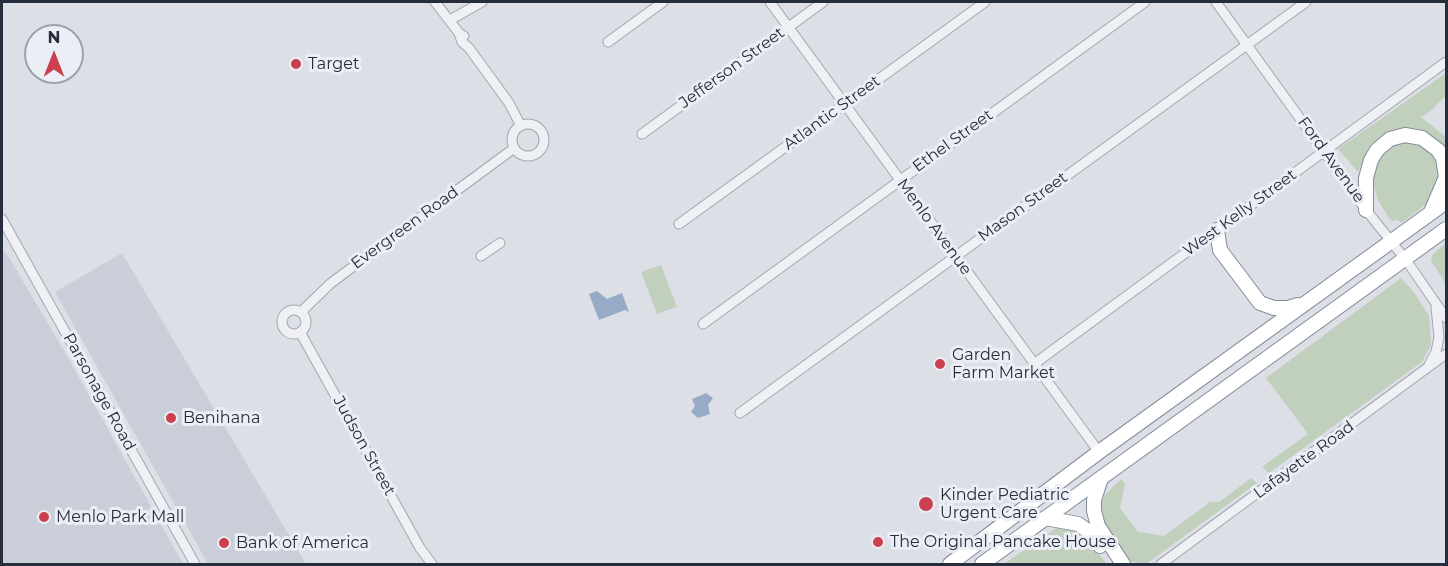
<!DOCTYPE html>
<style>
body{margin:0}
#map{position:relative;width:1448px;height:566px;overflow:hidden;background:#dcdfe6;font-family:Montserrat,sans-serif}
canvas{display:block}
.frame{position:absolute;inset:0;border:3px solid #262d3c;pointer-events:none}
.north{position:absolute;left:24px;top:24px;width:60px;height:60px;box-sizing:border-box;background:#ebeef4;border:2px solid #9ca1aa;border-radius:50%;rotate:0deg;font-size:16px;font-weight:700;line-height:24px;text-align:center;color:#262d3c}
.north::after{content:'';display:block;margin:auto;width:21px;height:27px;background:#cb404e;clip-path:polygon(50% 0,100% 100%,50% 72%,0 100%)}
</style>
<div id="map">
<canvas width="1448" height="566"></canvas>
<div class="frame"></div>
<div class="north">N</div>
</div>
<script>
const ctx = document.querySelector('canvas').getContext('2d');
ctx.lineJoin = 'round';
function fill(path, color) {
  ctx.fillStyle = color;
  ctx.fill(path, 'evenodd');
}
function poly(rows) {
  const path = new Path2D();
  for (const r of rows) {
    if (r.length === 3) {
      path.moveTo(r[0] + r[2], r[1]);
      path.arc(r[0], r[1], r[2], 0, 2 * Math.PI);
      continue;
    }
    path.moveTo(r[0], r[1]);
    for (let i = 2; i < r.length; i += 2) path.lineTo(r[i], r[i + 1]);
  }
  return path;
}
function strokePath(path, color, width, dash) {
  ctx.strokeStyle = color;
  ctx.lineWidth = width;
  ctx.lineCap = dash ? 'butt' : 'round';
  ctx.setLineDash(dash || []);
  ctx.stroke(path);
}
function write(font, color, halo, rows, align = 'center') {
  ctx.font = font + ' Montserrat,sans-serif';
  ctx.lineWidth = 6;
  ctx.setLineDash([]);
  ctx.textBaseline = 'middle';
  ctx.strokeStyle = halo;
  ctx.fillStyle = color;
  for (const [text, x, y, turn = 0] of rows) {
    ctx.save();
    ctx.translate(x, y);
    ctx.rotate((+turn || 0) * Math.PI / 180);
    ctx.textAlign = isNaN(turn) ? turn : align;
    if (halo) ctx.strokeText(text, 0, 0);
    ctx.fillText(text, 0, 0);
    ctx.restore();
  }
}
const built = poly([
 [2,249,10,259,66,354,183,564,2,564],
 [122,253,306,564,208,564,55,292]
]);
const green = poly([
 [1446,73,1446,95,1432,110,1421,117,1446,137,1446,153,1442,144,1416,128,1391,133,1371,144,1358,172,1338,149],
 [1397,140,1413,140,1431,149,1440,165,1440,179,1428,203,1401,223,1397,220,1392,221,1389,218,1378,200,1370,175,1382,150],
 [1446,243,1446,284,1431,261,1432,255],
 [661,265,677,307,657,314,641,272],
 [1401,278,1413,291,1429,316,1431,345,1422,362,1269,473,1262,467,1308,434,1266,378],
 [1251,478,1257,483,1146,564,1131,562,1101,523,1099,508,1105,495,1121,479,1125,483,1120,508,1138,532,1164,536,1210,502,1219,502],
 [1058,527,1074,528,1086,538,1107,564,1004,564]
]);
const water = poly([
 [597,291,607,299,622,293,629,312,625,310,599,320,589,294],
 [706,393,713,398,708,405,710,414,698,418,691,412,695,406,692,399]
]);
const minor = poly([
 [435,2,459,33,464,36],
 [770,2,1099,452],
 [1216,2,1366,210,1406,260,1446,318],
 [450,20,482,2],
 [459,33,462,42,469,48,509,103,521,126],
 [608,42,663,2],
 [528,140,16],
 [642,134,823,2],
 [2,219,195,564],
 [679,224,985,2],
 [481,256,500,243],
 [294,322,12],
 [301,312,331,283,513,149],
 [703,324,1145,2],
 [300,332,420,548,432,564],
 [1034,364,1446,62],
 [1429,365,1436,352,1439,337,1436,307],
 [740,413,1306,2],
 [1161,564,1446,354]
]);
const highway = poly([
 [1366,210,1366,178,1371,160,1377,150,1390,139,1405,135,1422,138,1438,150,1443,158,1446,177,1431,212],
 [1217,230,1220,250,1260,303,1274,308,1288,308,1298,305],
 [1101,478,1094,500,1094,511,1098,526,1123,564],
 [1045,518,1078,524,1091,533,1100,546],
 [950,564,1099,452,1446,202],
 [982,564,1446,229]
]);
const markers = [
 [296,64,6,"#cb404e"],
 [940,364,6,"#cb404e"],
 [171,418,6,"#cb404e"],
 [926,504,8,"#cb404e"],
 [44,517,6,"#cb404e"],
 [878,542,6,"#cb404e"],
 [224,543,6,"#cb404e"]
];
const poiNames = [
 ["Target",308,64],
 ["Garden",952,355],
 ["Farm Market",952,373],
 ["Benihana",183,418],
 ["Kinder Pediatric",940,495],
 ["Urgent Care",940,513],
 ["Menlo Park Mall",56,517],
 ["The Original Pancake House",890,542],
 ["Bank of America",236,543]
];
const streetNames = [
 ["Jefferson Street",732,68,-36],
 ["Atlantic Street",832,113,-36],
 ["Ethel Street",953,141,-36],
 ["Ford Avenue",1331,160,54],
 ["Mason Street",1023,207,-36],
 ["West Kelly Street",1240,213,-36],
 ["Menlo Avenue",934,227,54],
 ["Evergreen Road",405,228,-36],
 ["Parsonage Road",99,392,61],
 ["Judson Street",364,446,61],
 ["Lafayette Road",1304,460,-36]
];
fill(built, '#caced8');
fill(green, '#c1d0bd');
fill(water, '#97abc6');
strokePath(minor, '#a2a6b0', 11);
strokePath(highway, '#838c9c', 16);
strokePath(minor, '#eef0f4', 9);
strokePath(highway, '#fff', 14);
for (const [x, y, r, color] of markers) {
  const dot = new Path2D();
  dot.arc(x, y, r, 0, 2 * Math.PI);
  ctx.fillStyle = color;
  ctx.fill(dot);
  strokePath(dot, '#ebeef4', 2);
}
write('16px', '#262d3c', '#ebeef4', poiNames, 'left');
write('16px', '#262d3c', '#ebeef4', streetNames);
</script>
